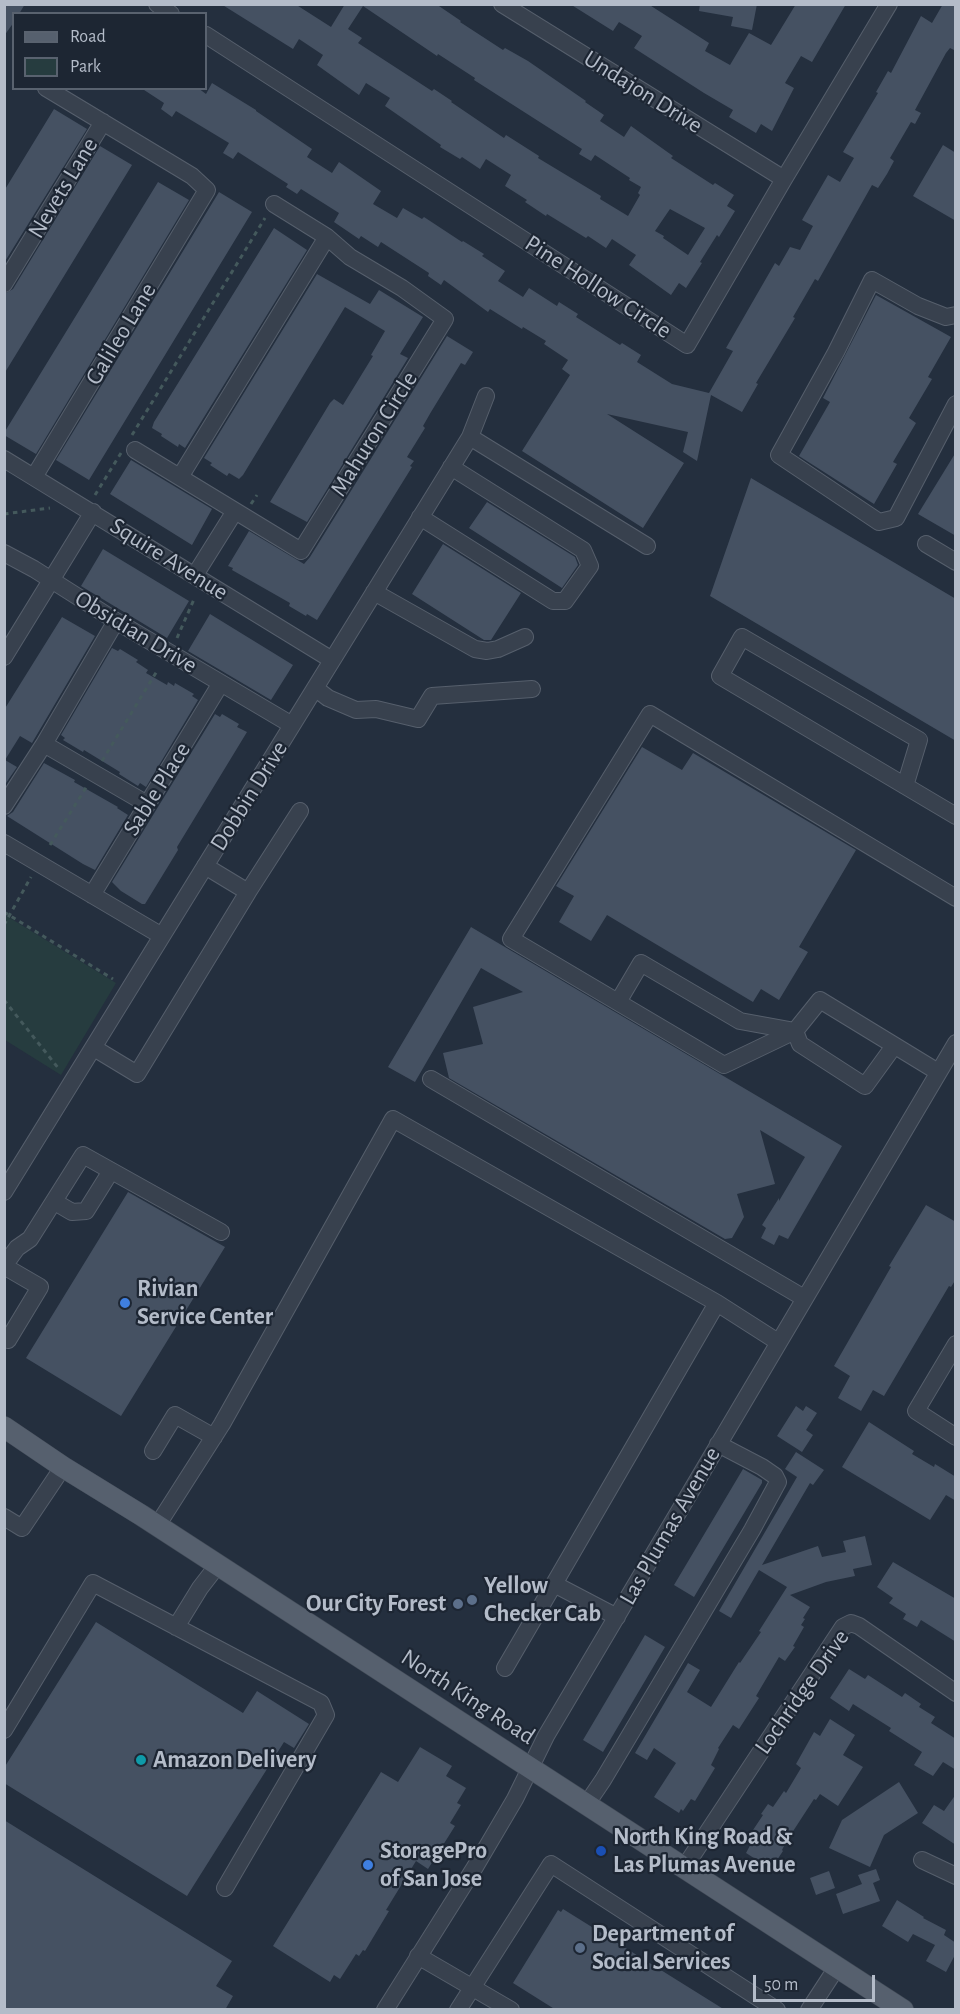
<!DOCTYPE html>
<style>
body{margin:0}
#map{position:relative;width:960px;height:2014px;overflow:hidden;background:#242f3e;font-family:"Alegreya Sans",sans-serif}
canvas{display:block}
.frame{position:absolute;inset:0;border:6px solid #b4bcc9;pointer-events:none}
.legend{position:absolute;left:12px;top:12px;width:195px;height:78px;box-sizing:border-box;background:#1d2633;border:2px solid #59626f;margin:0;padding:8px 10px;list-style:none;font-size:18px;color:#b4bcc9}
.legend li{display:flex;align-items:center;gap:12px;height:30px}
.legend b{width:30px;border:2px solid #59626f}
.scale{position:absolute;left:753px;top:1975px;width:122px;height:27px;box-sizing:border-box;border:3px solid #b4bcc9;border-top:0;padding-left:8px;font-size:18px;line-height:21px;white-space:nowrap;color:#b4bcc9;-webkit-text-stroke:4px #1d2633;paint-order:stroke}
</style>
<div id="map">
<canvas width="960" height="2014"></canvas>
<div class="frame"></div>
<ul class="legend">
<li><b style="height:8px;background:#56606e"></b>Road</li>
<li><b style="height:16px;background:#263c3f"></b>Park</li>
</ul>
<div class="scale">50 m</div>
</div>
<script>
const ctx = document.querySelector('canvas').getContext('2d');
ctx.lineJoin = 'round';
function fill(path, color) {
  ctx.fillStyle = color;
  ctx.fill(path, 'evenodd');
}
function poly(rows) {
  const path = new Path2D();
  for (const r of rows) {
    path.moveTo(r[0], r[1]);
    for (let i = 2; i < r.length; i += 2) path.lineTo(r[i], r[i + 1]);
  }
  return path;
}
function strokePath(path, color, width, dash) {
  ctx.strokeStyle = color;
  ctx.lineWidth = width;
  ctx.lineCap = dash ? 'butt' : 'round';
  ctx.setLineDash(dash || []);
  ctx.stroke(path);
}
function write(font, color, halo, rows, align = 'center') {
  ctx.font = font + ' "Alegreya Sans",sans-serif';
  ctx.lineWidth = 4.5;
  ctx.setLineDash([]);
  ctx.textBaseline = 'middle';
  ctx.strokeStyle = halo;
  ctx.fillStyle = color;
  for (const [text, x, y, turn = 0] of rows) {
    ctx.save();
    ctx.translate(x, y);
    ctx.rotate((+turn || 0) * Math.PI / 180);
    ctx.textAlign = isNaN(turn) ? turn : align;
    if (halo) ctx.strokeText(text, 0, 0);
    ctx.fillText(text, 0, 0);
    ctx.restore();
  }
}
const green = poly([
 [5,915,116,983,61,1075,5,1040]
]);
const building = poly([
 [7,4,25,4,19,14,14,14,14,22,4,36,4,9],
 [221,4,295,4,331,27,345,4,436,4,461,21,460,22,503,50,505,48,528,61,586,101,585,102,604,115,600,121,624,137,631,126,673,156,671,158,713,185,715,183,734,195,727,206,735,211,719,237,717,235,700,262,702,263,686,288,679,283,671,295,629,265,636,255,612,239,606,248,588,236,586,238,547,214,546,216,525,202,527,200,505,186,511,175,486,159,480,169,462,157,460,159,440,147,441,145,385,106,390,98,366,83,359,95,317,65,323,55,299,39,293,49],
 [363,6,437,56,438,54,475,78,474,80,582,149,579,154,591,161,595,155,630,178,629,180,641,187,638,193,640,195,628,216,600,199,601,196,538,158,539,156,506,135,504,138,451,102,452,101,434,89,432,91,358,43,362,38,348,29],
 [670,209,705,228,688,255,663,238,664,236,655,231],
 [570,4,648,4,709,43,705,51,730,65,749,33,771,45,796,4,846,4,812,62,801,56,785,83,794,88,772,131,761,124,756,133,729,117,733,110,704,93,634,48,642,36,619,22,613,31],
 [700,4,757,4,752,30,731,26,733,17,699,11],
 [943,4,956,4,956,51,950,48,946,53,915,110,921,113,915,124,911,122,890,158,894,161,887,174,878,188,872,185,818,281,815,279,793,317,795,318,756,383,758,384,742,412,711,395,697,461,683,452,688,432,607,414,684,463,643,528,522,451,570,375,562,369,568,360,544,344,546,341,523,327,522,329,490,309,488,312,444,280,441,285,428,276,429,273,381,242,378,247,361,236,359,239,334,222,339,213,301,189,297,194,286,187,288,184,238,152,233,159,223,153,229,143,176,111,172,117,161,109,164,103,141,88,198,88,206,94,212,83,256,110,256,111,312,149,307,157,332,173,339,162,381,191,373,204,397,218,403,208,422,219,424,217,462,242,463,241,484,254,482,256,505,271,498,281,523,297,529,288,557,306,559,302,578,314,576,317,620,345,622,343,641,355,637,362,672,384,709,393,733,351,726,348,775,263,779,266,790,247,800,250,813,226,802,220,828,175,840,182,854,158,843,152,878,93,876,92,888,71,891,73,921,16,932,23],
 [54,109,87,129,4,263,4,191],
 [943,145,956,153,956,221,913,196],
 [100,146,132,165,4,374,4,294,13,289],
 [158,182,189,200,36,454,4,435,4,433],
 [219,192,252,212,89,480,56,460],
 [274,228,307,250,185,448,179,444,178,447,161,436,162,434,152,428,154,422],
 [317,274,370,304,379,290,423,317,400,354,408,358,307,522,270,502,330,403,334,399,343,405,373,356,371,355,385,331,345,307,243,475,239,479,229,473,227,476,210,465,212,463,204,458],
 [876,295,951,337,928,377,932,379,909,418,916,423,893,462,897,464,874,504,799,456,830,402,823,398],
 [447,336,473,352,465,365,461,363,431,412,423,426,425,428,407,457,414,461,410,466,412,467,317,620,307,614,306,616,289,606,290,603,232,570,233,568,228,566,249,531,304,564,310,557],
 [956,452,956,536,918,514],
 [131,460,212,509,192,545,110,494],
 [751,478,956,599,956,741,710,596],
 [487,502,575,557,578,565,562,588,469,528],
 [443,544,521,593,491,640,484,640,412,594],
 [103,549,189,601,167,638,81,586],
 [210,614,293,665,271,700,188,651],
 [62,617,95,636,32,743,20,736,5,760,17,767,4,786,4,710],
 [112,648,118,651,120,649,138,660,136,662,148,670,146,673,167,685,168,682,174,686,175,683,194,694,192,696,198,700,146,787,140,783,138,786,119,774,120,772,84,750,83,752,63,740,65,738,61,735],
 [215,714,220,717,222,714,239,724,237,727,247,732,177,847,178,850,145,904,142,904,121,891,112,882],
 [642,747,682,770,693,753,856,850,799,947,808,952,779,1000,761,989,753,1002,607,915,591,941,559,922,574,896,556,886],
 [44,763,75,780,74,782,118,807,117,808,128,815,95,870,83,864,7,816,13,812],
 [471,927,842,1146,788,1239,779,1235,774,1245,761,1238,766,1228,762,1225,779,1198,779,1201,805,1157,760,1130,775,1184,737,1194,744,1217,732,1238,725,1239,449,1078,443,1053,483,1044,473,1007,523,992,481,968,415,1082,388,1067],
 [128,1192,225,1247,121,1416,26,1358],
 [926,1205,956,1222,956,1279,951,1287,949,1286,884,1396,873,1390,861,1411,838,1398,850,1376,834,1366,891,1267,889,1266],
 [796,1406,803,1411,806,1406,817,1413,806,1430,813,1435,802,1452,777,1436],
 [869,1422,914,1451,912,1454,934,1467,935,1464,956,1477,956,1501,946,1495,930,1520,842,1467],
 [796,1452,824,1470,813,1485,810,1483,762,1565,818,1546,822,1557,846,1552,843,1541,865,1536,872,1565,853,1569,855,1576,826,1582,790,1595,810,1607,803,1618,805,1619,801,1625,804,1627,793,1646,795,1647,785,1661,779,1657,756,1696,759,1698,739,1729,733,1725,718,1748,719,1749,711,1765,715,1768,695,1801,691,1799,683,1811,681,1809,679,1813,654,1797,676,1763,654,1748,647,1760,635,1753,688,1663,700,1670,687,1692,711,1707,739,1662,740,1663,761,1632,759,1631,787,1587,759,1570,731,1618,719,1611,797,1477,785,1469],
 [743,1469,762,1480,762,1483,694,1597,674,1585],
 [893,1562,956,1599,956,1642,921,1620,917,1627,903,1619,906,1614,889,1603,893,1598,877,1587],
 [96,1622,243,1713,257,1691,309,1724,294,1748,284,1742,187,1896,4,1783,4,1768],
 [645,1635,665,1647,603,1752,583,1740],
 [849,1669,865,1679,868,1675,902,1697,905,1693,921,1704,919,1707,935,1717,931,1723,956,1739,956,1770,943,1762,933,1776,914,1765,922,1752,889,1731,891,1728,853,1704,849,1711,830,1698],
 [830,1719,855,1735,843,1755,863,1767,838,1806,820,1794,816,1800,814,1799,786,1842,782,1850,783,1851,771,1869,746,1853,755,1836,751,1833,763,1815,761,1814,768,1804,773,1807,784,1791,786,1793,801,1768,796,1764,814,1732,820,1736],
 [420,1747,452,1766,446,1776,466,1788,457,1803,461,1805,450,1823,455,1826,428,1869,416,1861,386,1910,389,1911,365,1951,363,1950,359,1956,356,1954,340,1979,334,1975,330,1982,273,1946,381,1772,398,1782],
 [899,1782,918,1813,884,1835,870,1867,829,1848,842,1820],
 [956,1794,956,1845,922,1823,934,1805,944,1811],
 [4,1820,232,1961,216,1986,233,1996,225,2010,4,2010],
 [876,1869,880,1880,873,1883,880,1901,843,1914,836,1894,862,1884,858,1875],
 [829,1871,835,1888,816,1895,810,1878],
 [897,1900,924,1917,923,1918,946,1930,944,1935,956,1943,956,1953,946,1972,926,1961,935,1945,913,1934,908,1942,882,1926],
 [563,1909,725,2010,556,2010,513,1983,558,1910,561,1912]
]);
const path = poly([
 [132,435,265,218],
 [95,495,121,453],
 [251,504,257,495],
 [4,514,50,508],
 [177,638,195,597],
 [102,761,157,671],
 [50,845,87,786],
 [4,912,113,979],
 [4,925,31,877],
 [4,1000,59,1069]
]);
const minor = poly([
 [157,4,171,14],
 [502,4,784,179],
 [206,35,687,345,784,179,889,4],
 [4,284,103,122],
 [956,315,946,317,918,306,872,280,836,352,779,455,879,522,896,518,956,404],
 [470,437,647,546],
 [135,450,301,551,445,319,402,288,350,257,327,237,274,204],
 [4,459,332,660],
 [34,477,207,190,192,176,46,88],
 [180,477,327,237],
 [420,517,553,601,565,601,590,566,583,550,451,467],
 [926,544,956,562],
 [4,553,34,569,116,621,292,725],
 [195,575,235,511],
 [374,592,475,649,487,651,498,649,525,637],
 [116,621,44,744,147,804],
 [4,657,93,512],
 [315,688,328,698,356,710,376,709,418,719,432,696,532,689],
 [905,786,919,740,742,637,720,676,956,816],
 [4,806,44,744],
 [4,843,162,936],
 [248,892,300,811],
 [92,895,221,683],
 [618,1002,641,963,740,1021,795,1031,820,1000,938,1072],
 [894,1046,865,1086,800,1044,795,1031,724,1065,511,939,650,714,956,898],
 [94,1048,137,1074,248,892,205,866],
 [431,1079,804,1298],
 [4,1192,470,437,486,396],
 [55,1202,72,1212,86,1211,111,1171],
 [9,1259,17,1248,30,1239,83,1155,221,1232],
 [4,1337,8,1340,40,1287,9,1269],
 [956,1344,916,1411,956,1437],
 [153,1451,175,1415,214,1437],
 [4,1517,22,1528,63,1467],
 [157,1526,222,1424,393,1119,717,1303],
 [554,1584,717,1303,778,1342],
 [176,1627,200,1588,217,1566],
 [505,1668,554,1584,617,1617],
 [4,1730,93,1583,321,1703,326,1715,225,1888],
 [586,1805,603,1780,752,1530,778,1482,775,1476,762,1467,718,1444],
 [922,1860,956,1876],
 [684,1868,843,1627,851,1623,859,1626,956,1693],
 [418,1956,511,2010],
 [385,2010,475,1867,515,1799,546,1736,956,1043],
 [458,2010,551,1864,777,2010],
 [809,2010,837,1967]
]);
const major = poly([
 [4,1427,63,1467,141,1515,903,2010]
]);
const markers = [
 [125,1303,6,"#3f7fe0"],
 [472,1600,6,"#5c6f8a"],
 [458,1604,6,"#5c6f8a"],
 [141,1760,6,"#0f9aa8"],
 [601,1851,6,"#1a4fb4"],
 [368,1865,6,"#3f7fe0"],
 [580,1948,6,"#5c6f8a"]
];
const streetNames = [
 ["Undajon Drive",643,92,32],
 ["Nevets Lane",63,188,-59],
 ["Pine Hollow Circle",598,287,33],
 ["Galileo Lane",121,334,-59],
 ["Mahuron Circle",374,434,-58],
 ["Squire Avenue",169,559,32],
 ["Obsidian Drive",136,632,31],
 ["Sable Place",157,789,-58],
 ["Dobbin Drive",249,796,-58],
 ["Las Plumas Avenue",670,1526,-60],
 ["Lochridge Drive",802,1692,-55],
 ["North King Road",468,1697,33]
];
const poiNames = [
 ["Rivian",137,1289],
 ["Service Center",137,1317],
 ["Yellow",484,1586],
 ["Checker Cab",484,1614],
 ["Our City Forest",446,1604,"right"],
 ["Amazon Delivery",153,1760],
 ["North King Road &",613,1837],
 ["Las Plumas Avenue",613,1865],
 ["StoragePro",380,1851],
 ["of San Jose",380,1879],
 ["Department of",592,1934],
 ["Social Services",592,1962]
];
fill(green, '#263c3f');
fill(building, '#455162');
strokePath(minor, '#565f6c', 18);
strokePath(major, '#414a57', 22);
strokePath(path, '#44595c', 3, [4.5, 4.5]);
strokePath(minor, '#38414e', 16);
strokePath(major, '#56606e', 21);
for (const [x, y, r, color] of markers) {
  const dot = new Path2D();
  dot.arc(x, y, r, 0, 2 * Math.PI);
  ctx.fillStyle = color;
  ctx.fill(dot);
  strokePath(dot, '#1d2633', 2);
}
write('24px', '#b4bcc9', '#1d2633', streetNames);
write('bold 24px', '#b4bcc9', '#1d2633', poiNames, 'left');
</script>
